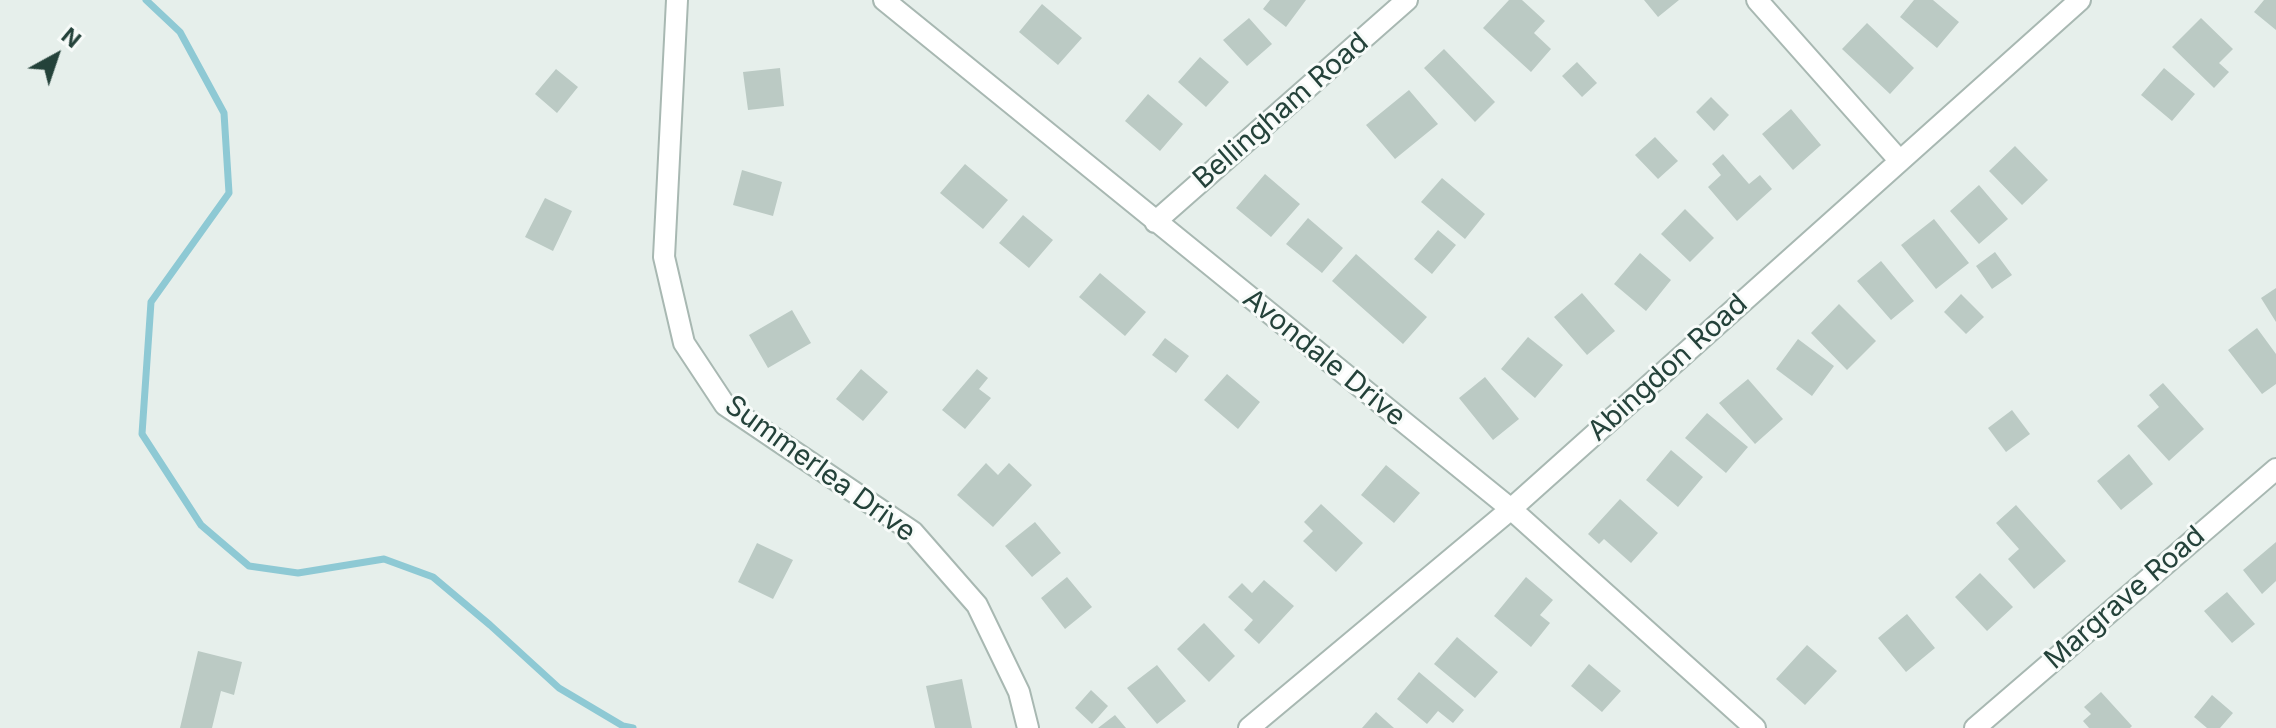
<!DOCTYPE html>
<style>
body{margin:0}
#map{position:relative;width:2276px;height:728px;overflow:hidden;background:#e6efeb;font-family:Inter,sans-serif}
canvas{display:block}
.north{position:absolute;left:16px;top:16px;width:80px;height:80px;-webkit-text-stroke:6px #f7fbf9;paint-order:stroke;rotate:40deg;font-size:22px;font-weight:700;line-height:32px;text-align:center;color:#24423a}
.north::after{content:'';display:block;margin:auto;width:28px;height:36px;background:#24423a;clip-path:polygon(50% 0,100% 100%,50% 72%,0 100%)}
</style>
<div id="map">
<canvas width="2276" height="728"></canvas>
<div class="north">N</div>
</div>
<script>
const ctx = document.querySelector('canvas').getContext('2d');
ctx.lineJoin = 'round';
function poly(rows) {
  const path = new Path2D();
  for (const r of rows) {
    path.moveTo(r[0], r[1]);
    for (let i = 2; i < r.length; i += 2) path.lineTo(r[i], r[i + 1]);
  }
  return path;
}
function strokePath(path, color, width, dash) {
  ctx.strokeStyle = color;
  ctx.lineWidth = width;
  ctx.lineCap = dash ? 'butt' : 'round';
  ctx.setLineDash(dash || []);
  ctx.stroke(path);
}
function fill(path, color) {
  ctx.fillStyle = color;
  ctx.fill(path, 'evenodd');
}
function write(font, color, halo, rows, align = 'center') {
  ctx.font = font + ' Inter,sans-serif';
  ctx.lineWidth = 6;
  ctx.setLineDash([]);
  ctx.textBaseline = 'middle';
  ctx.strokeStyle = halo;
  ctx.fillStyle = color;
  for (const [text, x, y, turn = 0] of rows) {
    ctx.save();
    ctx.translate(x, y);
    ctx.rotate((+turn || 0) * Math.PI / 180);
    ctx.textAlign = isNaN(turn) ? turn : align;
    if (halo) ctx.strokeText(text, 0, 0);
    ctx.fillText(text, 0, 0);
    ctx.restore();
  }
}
const stream = poly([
 [146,0,180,32,224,113,229,193,151,302,142,434,201,525,249,566,298,573,384,559,433,577,490,625,559,688,623,726,633,728]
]);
const building = poly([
 [1270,0,1306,0,1286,27,1263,9],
 [1509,0,1522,0,1545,21,1534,33,1551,49,1531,72,1483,28],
 [1644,0,1679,0,1658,17],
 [1914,0,1933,0,1959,22,1937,48,1900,17],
 [2264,0,2276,0,2276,30,2254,12],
 [1042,4,1082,38,1058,65,1019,32],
 [1249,18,1272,44,1247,66,1223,40],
 [2201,18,2233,49,2219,63,2229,72,2214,88,2172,47],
 [1867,23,1914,68,1890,94,1842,49],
 [1444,49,1495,102,1475,122,1424,68],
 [1200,57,1229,82,1206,107,1178,82],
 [1577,62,1597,83,1582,97,1562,76],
 [780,68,784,106,748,110,743,72],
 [2164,68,2195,94,2172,121,2141,95],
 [556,69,578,87,557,113,535,94],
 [1409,90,1438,124,1395,159,1366,125],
 [1148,94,1183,124,1160,151,1125,121],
 [1711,97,1729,115,1714,131,1696,112],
 [1791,109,1821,145,1793,170,1762,134],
 [1655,137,1678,161,1658,179,1635,155],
 [2015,146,2048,180,2022,205,1989,171],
 [1723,154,1749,184,1760,175,1772,189,1737,221,1708,187,1721,175,1712,164],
 [965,164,1008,200,983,229,940,193],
 [742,170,782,182,773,216,733,205],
 [1265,174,1300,204,1271,237,1236,208],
 [1442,178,1485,214,1465,239,1421,202],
 [1979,185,2008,219,1979,244,1950,211],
 [545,198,572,211,553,251,525,237],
 [1685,209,1714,238,1690,262,1661,234],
 [1023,215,1053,240,1029,268,999,243],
 [1308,218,1343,248,1322,273,1286,244],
 [1934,219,1969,263,1936,289,1901,245],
 [1438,230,1456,245,1432,274,1414,259],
 [1995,252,2012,275,1992,289,1976,266],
 [1640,253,1671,280,1646,311,1614,284],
 [1356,254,1427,317,1403,344,1332,281],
 [1881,261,1914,301,1891,320,1857,281],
 [1100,273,1146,312,1125,336,1079,297],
 [2276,288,2276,322,2261,298],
 [1582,293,1615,331,1587,355,1554,317],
 [1961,294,1984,317,1966,334,1944,312],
 [1839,304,1876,341,1847,370,1811,333],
 [792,310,811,343,768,368,749,335],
 [2257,328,2276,354,2276,384,2262,394,2228,350],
 [1528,337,1563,365,1535,398,1501,369],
 [1165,338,1189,356,1176,373,1152,355],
 [1798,339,1834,366,1812,396,1776,369],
 [861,369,888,392,863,421,836,399],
 [977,369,988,378,979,389,991,398,965,429,942,410],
 [1227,374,1260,402,1238,429,1204,400],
 [1485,377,1519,419,1493,440,1459,398],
 [1748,379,1783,419,1755,444,1719,403],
 [2163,383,2204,429,2169,461,2137,426,2159,407,2149,395],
 [2012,410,2030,434,2006,452,1988,428],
 [1707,413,1748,447,1726,473,1685,438],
 [1671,450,1703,477,1678,507,1646,480],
 [2129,454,2153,484,2121,510,2097,481],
 [986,463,998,475,1009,463,1032,485,993,527,957,495],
 [1386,465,1420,493,1394,523,1361,495],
 [1620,499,1658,533,1631,563,1604,539,1599,544,1588,534],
 [1321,504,1363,543,1336,572,1303,541,1313,531,1304,522],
 [2016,505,2066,561,2034,589,2008,559,2019,549,1996,523],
 [1035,522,1061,553,1032,577,1005,546],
 [2276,542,2276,581,2262,594,2243,570],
 [757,543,793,560,773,599,738,582],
 [1980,573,2013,607,1987,631,1955,597],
 [1067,577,1092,607,1065,629,1041,598],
 [1526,577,1553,600,1540,615,1550,623,1531,647,1494,616],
 [1264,580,1294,606,1259,644,1244,630,1253,620,1228,597,1242,583,1252,593],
 [2227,592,2255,624,2232,643,2204,611],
 [1907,614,1935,648,1906,672,1878,638],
 [1204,623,1235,656,1209,682,1177,649],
 [1457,637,1498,672,1475,698,1434,664],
 [1807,645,1837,671,1805,705,1776,679],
 [198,651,242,662,234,695,221,691,212,728,180,728],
 [1589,664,1621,691,1602,712,1571,686],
 [1157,665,1186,701,1157,724,1127,688],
 [1419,672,1464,710,1453,723,1438,711,1427,724,1397,699],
 [962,679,972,728,935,728,926,686],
 [1091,690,1108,706,1092,724,1075,708],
 [2101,692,2132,726,2130,728,2089,728,2083,721,2091,714,2084,707],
 [2212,695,2233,713,2220,728,2207,728,2194,717],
 [1376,712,1394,728,1362,728],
 [1115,715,1126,728,1098,728]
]);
const street = poly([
 [677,0,664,257,684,343,725,405,913,532,977,605,1019,692,1028,728],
 [884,0,1511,509,1755,728],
 [1757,0,1899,160],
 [1155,222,1407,0],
 [1249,728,1511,509,2080,0],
 [1975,728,2276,469]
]);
const streetNames = [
 ["Bellingham Road",1281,111,-41],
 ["Avondale Drive",1324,358,39],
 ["Abingdon Road",1668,368,-42],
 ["Summerlea Drive",820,469,36],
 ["Margrave Road",2125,598,-41]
];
strokePath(stream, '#8ec9d4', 7);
fill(building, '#bbcac4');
strokePath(street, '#a8b8b2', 24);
strokePath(street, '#fff', 20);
write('28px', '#24423a', '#f7fbf9', streetNames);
</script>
